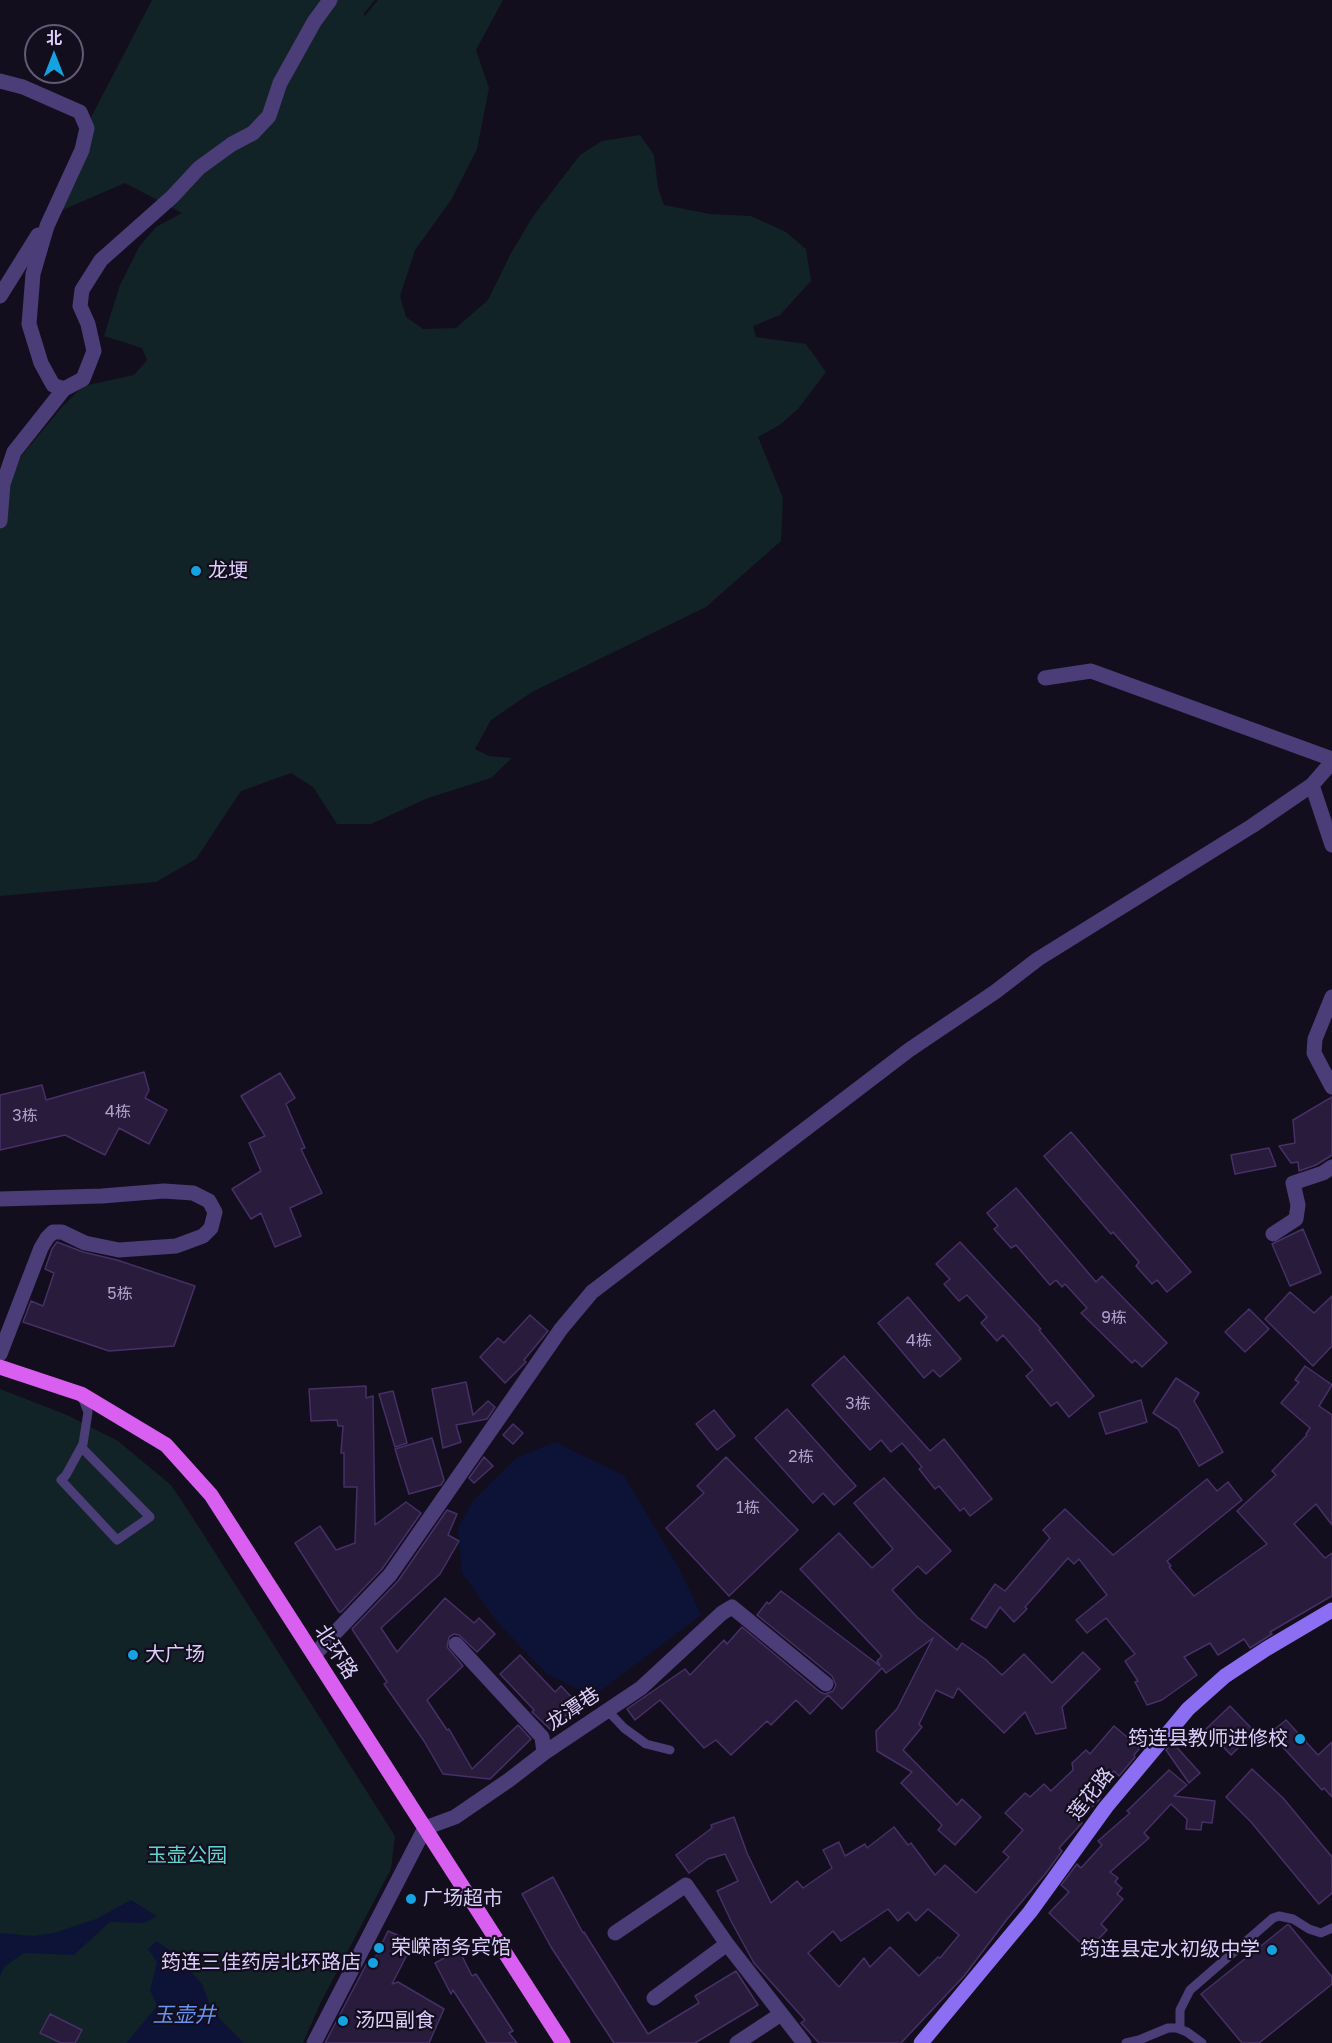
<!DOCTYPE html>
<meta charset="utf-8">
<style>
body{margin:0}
#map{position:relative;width:1332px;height:2043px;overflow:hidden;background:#130e1d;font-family:"Golos Text","Noto Sans SC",sans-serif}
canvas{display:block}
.north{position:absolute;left:24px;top:24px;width:60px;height:60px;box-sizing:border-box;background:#130e1d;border:2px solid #635b76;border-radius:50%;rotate:0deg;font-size:16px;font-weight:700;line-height:24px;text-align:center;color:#dccefb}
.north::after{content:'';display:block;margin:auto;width:21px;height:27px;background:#14a2e0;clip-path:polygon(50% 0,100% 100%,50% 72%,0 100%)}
</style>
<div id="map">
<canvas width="1332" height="2043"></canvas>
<div class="north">北</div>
</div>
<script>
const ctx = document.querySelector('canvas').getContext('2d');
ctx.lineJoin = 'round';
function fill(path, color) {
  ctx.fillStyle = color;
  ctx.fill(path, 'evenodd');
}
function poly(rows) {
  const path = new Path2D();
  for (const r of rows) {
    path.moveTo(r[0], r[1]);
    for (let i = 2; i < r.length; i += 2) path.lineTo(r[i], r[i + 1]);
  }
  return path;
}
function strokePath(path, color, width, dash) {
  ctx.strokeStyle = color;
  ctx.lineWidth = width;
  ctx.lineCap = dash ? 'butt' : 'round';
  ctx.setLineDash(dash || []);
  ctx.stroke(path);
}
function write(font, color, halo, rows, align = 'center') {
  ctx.font = font + ' "Golos Text","Noto Sans SC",sans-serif';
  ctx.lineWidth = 4.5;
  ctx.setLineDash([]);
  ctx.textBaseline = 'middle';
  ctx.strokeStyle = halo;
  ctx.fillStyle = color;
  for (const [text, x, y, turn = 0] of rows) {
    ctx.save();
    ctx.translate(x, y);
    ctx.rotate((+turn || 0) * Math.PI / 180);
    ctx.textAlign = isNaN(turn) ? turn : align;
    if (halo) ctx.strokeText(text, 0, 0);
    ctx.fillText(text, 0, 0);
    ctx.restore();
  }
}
const green = poly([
 [152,0,375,0,364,13,364,17,378,0,503,0,476,50,489,88,477,149,451,200,415,250,400,296,406,317,423,329,456,328,488,300,511,253,534,215,580,155,602,141,640,135,654,155,658,188,664,205,710,214,751,216,786,232,806,249,811,281,780,315,753,326,756,337,806,344,826,372,798,409,781,424,758,437,783,498,781,541,706,607,532,692,491,720,475,749,489,756,512,758,491,778,428,798,371,824,337,824,313,787,291,773,241,791,196,859,156,882,0,896,0,514,14,465,61,408,83,386,134,375,147,360,142,348,104,336,120,285,139,247,156,227,182,213,125,183,46,217,72,154],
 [0,1389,67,1415,118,1441,171,1485,193,1518,395,1836,391,1869,320,2004,303,2043,0,2043]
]);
const water = poly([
 [555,1442,624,1476,680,1570,701,1615,593,1696,547,1674,498,1623,462,1573,458,1528,473,1501,516,1458],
 [131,1900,157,1916,144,1923,110,1922,74,1955,24,1953,4,1967,0,1976,0,1933,33,1936,54,1933,96,1919],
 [156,1941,173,1952,202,1984,212,2011,244,2043,126,2043,157,2006,150,1990,157,1962,148,1949]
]);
const building = poly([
 [144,1072,149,1090,145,1098,167,1110,149,1144,119,1128,105,1155,65,1135,0,1150,0,1095,42,1085,46,1100,144,1072],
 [280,1073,295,1098,286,1104,305,1148,301,1149,322,1193,290,1208,301,1236,275,1247,261,1213,251,1219,232,1189,261,1171,249,1143,265,1136,241,1096,280,1073],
 [1332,1097,1332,1155,1316,1165,1299,1171,1298,1162,1291,1163,1279,1146,1295,1143,1293,1120,1332,1097],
 [1071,1132,1191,1272,1167,1292,1157,1280,1152,1284,1136,1266,1139,1262,1113,1232,1111,1234,1044,1156,1071,1132],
 [1269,1148,1276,1166,1235,1174,1231,1155,1269,1148],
 [1016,1188,1096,1282,1102,1276,1167,1343,1142,1367,1135,1360,1132,1363,1081,1313,1087,1308,1065,1284,1062,1287,1056,1280,1050,1285,1016,1245,1011,1248,994,1229,998,1226,987,1213,1016,1188],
 [1303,1229,1321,1273,1290,1286,1272,1244,1303,1229],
 [57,1242,83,1252,117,1260,195,1286,174,1346,109,1351,23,1322,31,1301,43,1306,54,1273,45,1269,52,1249,57,1242],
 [960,1242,1041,1329,1039,1330,1094,1396,1069,1417,1057,1402,1051,1406,1026,1376,1033,1370,1003,1335,997,1341,981,1323,987,1317,967,1295,959,1301,944,1284,950,1279,936,1264,960,1242],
 [1290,1292,1314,1313,1332,1296,1332,1346,1313,1366,1265,1319,1290,1292],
 [908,1297,961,1359,940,1377,933,1370,924,1378,878,1323,908,1297],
 [1249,1309,1269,1329,1245,1352,1225,1332,1249,1309],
 [530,1315,548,1331,524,1360,526,1362,505,1383,480,1357,498,1338,504,1343,530,1315],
 [844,1356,930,1451,944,1439,992,1499,970,1516,964,1508,960,1511,939,1486,935,1489,919,1469,922,1467,902,1443,891,1452,881,1440,870,1450,812,1385,844,1356],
 [1305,1366,1332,1385,1319,1406,1332,1415,1332,1525,1316,1504,1294,1524,1325,1558,1332,1553,1332,1596,1270,1632,1272,1634,1250,1648,1244,1639,1218,1655,1210,1643,1184,1657,1197,1675,1162,1700,1147,1705,1135,1682,1138,1681,1125,1661,1135,1654,1106,1618,1087,1633,1076,1620,1107,1595,1079,1559,1074,1564,1068,1558,1025,1607,1027,1609,1014,1622,1000,1607,986,1628,971,1619,995,1584,1005,1591,1050,1538,1043,1530,1065,1509,1113,1555,1207,1479,1217,1491,1228,1482,1242,1500,1167,1561,1171,1566,1169,1567,1194,1596,1267,1544,1237,1511,1276,1475,1272,1471,1307,1435,1306,1434,1310,1428,1281,1403,1299,1382,1295,1380,1305,1366],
 [1176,1378,1199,1393,1194,1401,1223,1452,1199,1466,1178,1429,1153,1413,1176,1378],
 [466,1382,473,1415,488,1401,495,1407,487,1419,456,1425,461,1442,443,1448,432,1389,466,1382],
 [366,1386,366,1398,373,1396,375,1525,406,1502,421,1513,382,1569,341,1612,339,1612,295,1543,320,1526,336,1550,355,1543,357,1487,344,1487,344,1453,341,1453,343,1426,338,1426,337,1420,311,1421,309,1389,366,1386],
 [393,1391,407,1443,395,1447,379,1394,393,1391],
 [1141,1400,1147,1422,1106,1434,1099,1413,1141,1400],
 [787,1409,856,1486,834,1505,823,1493,813,1503,755,1438,787,1409],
 [714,1410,735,1436,717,1450,696,1424,714,1410],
 [513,1424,523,1433,513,1444,503,1435,513,1424],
 [432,1438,444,1480,441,1485,409,1494,395,1449,432,1438],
 [484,1457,493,1466,474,1483,469,1478,484,1457],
 [726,1457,798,1530,729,1596,666,1528,704,1493,697,1486,726,1457],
 [884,1478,951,1551,926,1574,918,1566,892,1590,917,1617,957,1650,962,1643,985,1659,1002,1675,1024,1654,1052,1683,1083,1652,1100,1669,1062,1707,1066,1728,1036,1734,1025,1712,1004,1733,958,1688,953,1698,936,1690,919,1724,922,1727,903,1750,957,1805,962,1799,981,1817,955,1845,938,1830,942,1825,901,1783,912,1772,877,1751,876,1731,897,1709,933,1638,886,1673,882,1668,842,1709,828,1695,810,1714,796,1700,771,1725,767,1721,731,1755,716,1740,704,1748,660,1700,635,1720,627,1709,685,1669,690,1675,724,1640,727,1644,742,1627,820,1692,825,1694,833,1691,836,1685,832,1676,757,1615,767,1602,769,1604,781,1591,880,1666,877,1661,882,1656,800,1569,839,1533,872,1568,893,1549,854,1503,884,1478],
 [447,1510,457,1514,448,1535,459,1541,440,1574,381,1628,397,1652,445,1598,474,1623,479,1618,495,1634,477,1652,459,1635,454,1634,449,1637,447,1647,463,1666,427,1700,447,1730,449,1729,472,1769,518,1725,531,1739,490,1779,443,1774,424,1741,384,1684,387,1682,352,1629,398,1581,447,1510],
 [520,1655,555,1692,561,1686,578,1704,551,1730,532,1712,534,1710,500,1674,520,1655],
 [1230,1706,1255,1732,1231,1755,1206,1729,1230,1706],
 [1286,1720,1318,1755,1332,1742,1332,1797,1324,1788,1322,1790,1270,1733,1286,1720],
 [1114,1726,1140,1748,1134,1755,1135,1757,1119,1776,1114,1771,1092,1790,1100,1799,1079,1820,1082,1823,1059,1848,1062,1851,1046,1873,1008,1918,964,1976,901,2043,819,2043,801,2023,805,2020,754,1963,731,1921,717,1891,738,1881,725,1854,708,1859,689,1873,676,1855,712,1828,711,1825,734,1817,747,1853,771,1903,797,1881,803,1888,832,1868,823,1850,839,1842,845,1856,865,1844,867,1848,894,1827,908,1845,911,1843,935,1875,945,1865,976,1893,1009,1857,1003,1852,1023,1830,1005,1813,1025,1793,1030,1797,1044,1784,1051,1791,1073,1770,1072,1763,1086,1750,1090,1754,1114,1726],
 [888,1909,898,1921,908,1912,916,1921,928,1909,959,1935,940,1958,938,1957,919,1976,890,1947,870,1967,864,1958,839,1987,808,1953,833,1931,841,1941,888,1909],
 [1173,1743,1200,1773,1189,1783,1166,1750,1173,1743],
 [1252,1769,1283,1798,1332,1857,1332,1893,1319,1904,1251,1822,1226,1797,1252,1769],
 [1169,1770,1187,1785,1174,1796,1215,1801,1212,1823,1202,1822,1201,1830,1186,1829,1187,1819,1171,1804,1144,1833,1149,1838,1110,1872,1118,1878,1115,1882,1122,1888,1117,1894,1123,1899,1101,1924,1107,1930,1088,1950,1049,1913,1069,1892,1061,1885,1077,1864,1081,1868,1102,1845,1098,1841,1130,1813,1127,1811,1169,1770],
 [553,1877,583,1933,584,1932,648,2034,699,2003,695,1996,736,1971,758,2005,695,2043,614,2043,551,1947,522,1894,553,1877],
 [1287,1925,1289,1925,1332,1977,1332,1984,1259,2043,1242,2043,1201,1994,1287,1925],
 [388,1931,411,1941,411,1947,392,1984,398,1982,444,2009,429,2043,325,2043,367,1963,371,1966,388,1931],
 [459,1950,472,1976,476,1974,513,2031,509,2033,517,2043,487,2043,453,1990,451,1994,435,1963,459,1950],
 [50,2014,82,2030,75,2043,61,2043,40,2033,50,2014]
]);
const service = poly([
 [82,1448,150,1517,117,1540,61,1480,66,1475,83,1444,88,1412,82,1397],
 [608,1711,624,1728,646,1744,670,1750],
 [1180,2029,1180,2010,1190,1990,1273,1918,1279,1916,1293,1919,1309,1929,1321,1933,1332,1928],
 [1126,2043,1139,2040,1168,2028,1177,2028,1187,2032,1202,2043]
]);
const minor = poly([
 [0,81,23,87,80,112,87,128,82,150,47,226,33,274,29,324,41,363,53,385,64,389,83,379,94,351,88,324,80,306,82,290,101,260,172,197,199,168,232,144,253,133,269,116,280,83,294,58,314,22,330,0],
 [0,296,38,235],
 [0,521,3,484,14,452,64,389],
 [1045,678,1091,671,1332,759],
 [1312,785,1332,845],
 [1332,997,1315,1039,1314,1053,1332,1087],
 [0,1199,102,1196,164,1191,193,1193,209,1201,215,1212,211,1228,203,1236,176,1246,119,1250,85,1243,62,1232,53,1232,47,1238,41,1248,0,1354],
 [1273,1234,1296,1219,1298,1205,1293,1183,1323,1173,1332,1167],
 [456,1644,542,1737,544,1753],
 [425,1828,455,1817,509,1780,544,1753,641,1688,722,1613,732,1607,826,1684],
 [615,1933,686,1885,727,1944,804,2043],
 [654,1998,727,1944],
 [737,2043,781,2014]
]);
const tertiary = poly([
 [314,1655,390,1575,561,1329,592,1292,909,1050,995,992,1038,959,1252,826,1312,785,1332,762],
 [314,2043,425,1828]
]);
const secondary = poly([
 [921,2043,1030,1912,1106,1807,1188,1709,1225,1676,1266,1649,1332,1610]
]);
const primary = poly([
 [0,1367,81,1394,166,1445,211,1495,563,2043]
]);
const markers = [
 [196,571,6,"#14a2e0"],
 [133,1655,6,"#14a2e0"],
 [1300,1739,6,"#14a2e0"],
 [411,1899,6,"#14a2e0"],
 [379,1948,6,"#14a2e0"],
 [1272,1950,6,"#14a2e0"],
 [373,1963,6,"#14a2e0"],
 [343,2021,6,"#14a2e0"]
];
const numberNames = [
 ["4栋",118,1112],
 ["3栋",25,1116],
 ["5栋",120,1294],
 ["9栋",1114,1318],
 ["4栋",919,1341],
 ["3栋",858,1404],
 ["2栋",801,1457],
 ["1栋",748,1508]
];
const poiNames = [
 ["龙埂",208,571],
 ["大广场",145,1655],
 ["筠连县教师进修校",1288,1739,"right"],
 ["广场超市",423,1899],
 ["荣嵘商务宾馆",391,1948],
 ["筠连县定水初级中学",1260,1950,"right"],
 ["筠连三佳药房北环路店",361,1963,"right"],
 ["汤四副食",355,2021]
];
const streetNames = [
 ["北环路",336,1652,57],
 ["龙潭巷",573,1709,-34],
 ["莲花路",1091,1794,-52]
];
const parkNames = [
 ["玉壶公园",187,1856]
];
const waterNames = [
 ["玉壶井",184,2015]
];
fill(green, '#112326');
fill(water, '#0d1337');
fill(building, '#291b3c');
strokePath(building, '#463066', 1.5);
strokePath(service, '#4b3d78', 9);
strokePath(minor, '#4b3d78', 15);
strokePath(tertiary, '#4b3d78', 15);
strokePath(secondary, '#8c6ef2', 15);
strokePath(primary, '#d85ff0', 15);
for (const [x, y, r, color] of markers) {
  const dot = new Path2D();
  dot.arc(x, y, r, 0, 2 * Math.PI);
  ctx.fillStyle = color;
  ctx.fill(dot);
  strokePath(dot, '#130e1d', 2);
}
write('16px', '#afa1cb', null, numberNames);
write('20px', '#dccefb', '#130e1d', poiNames, 'left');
write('20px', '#dccefb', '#130e1d', streetNames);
write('20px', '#62d3ce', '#130e1d', parkNames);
write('italic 21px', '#6694f1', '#130e1d', waterNames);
</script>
